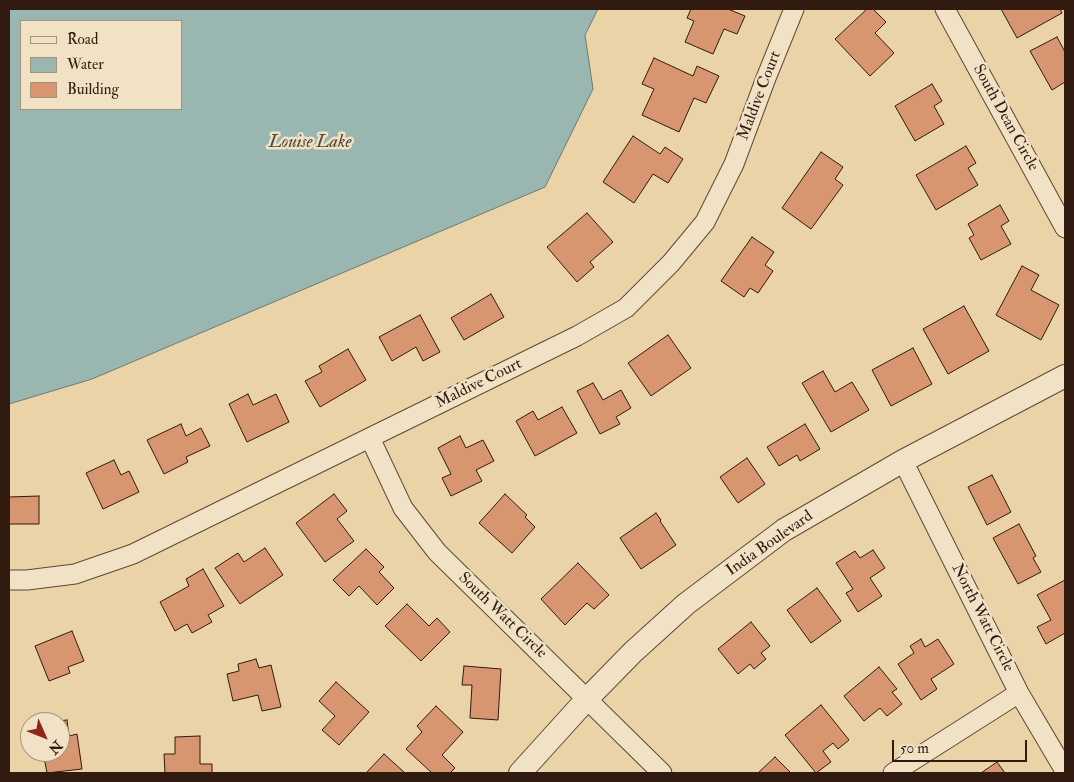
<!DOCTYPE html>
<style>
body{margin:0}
#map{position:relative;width:1074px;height:782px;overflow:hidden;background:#ead3a7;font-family:"IM FELL Double Pica",serif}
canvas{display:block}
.frame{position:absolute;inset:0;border:10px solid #311a0f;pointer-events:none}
.legend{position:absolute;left:20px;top:20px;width:162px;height:90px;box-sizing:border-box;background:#f1e2c6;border:1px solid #a4927d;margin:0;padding:6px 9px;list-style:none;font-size:15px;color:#311a0f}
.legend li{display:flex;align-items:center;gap:10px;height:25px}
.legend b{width:25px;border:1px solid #a4927d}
.north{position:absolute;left:20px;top:712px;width:50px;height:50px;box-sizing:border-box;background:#f1e2c6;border:1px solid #a4927d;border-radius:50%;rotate:134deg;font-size:14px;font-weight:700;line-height:20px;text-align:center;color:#311a0f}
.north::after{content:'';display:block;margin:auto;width:18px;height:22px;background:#8f2418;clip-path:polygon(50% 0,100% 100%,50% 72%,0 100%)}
.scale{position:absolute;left:892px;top:740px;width:135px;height:22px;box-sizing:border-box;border:2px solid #311a0f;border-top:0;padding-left:6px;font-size:15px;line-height:18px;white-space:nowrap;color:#311a0f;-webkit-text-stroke:4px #f1e2c6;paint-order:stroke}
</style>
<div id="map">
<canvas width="1074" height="782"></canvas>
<div class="frame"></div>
<ul class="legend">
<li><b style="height:6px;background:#f1e2c6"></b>Road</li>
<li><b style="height:14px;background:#9ab6b0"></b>Water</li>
<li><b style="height:14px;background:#d79670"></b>Building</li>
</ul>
<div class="north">N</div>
<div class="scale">50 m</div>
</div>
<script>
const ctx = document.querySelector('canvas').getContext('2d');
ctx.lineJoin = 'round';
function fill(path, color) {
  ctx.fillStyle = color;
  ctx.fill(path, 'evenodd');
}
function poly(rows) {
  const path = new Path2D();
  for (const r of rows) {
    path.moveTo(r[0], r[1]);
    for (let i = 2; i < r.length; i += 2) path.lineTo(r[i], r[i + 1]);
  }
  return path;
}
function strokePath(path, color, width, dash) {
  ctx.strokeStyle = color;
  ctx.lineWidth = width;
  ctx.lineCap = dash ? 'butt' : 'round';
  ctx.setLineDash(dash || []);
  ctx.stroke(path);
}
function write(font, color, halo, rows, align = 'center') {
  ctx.font = font + ' "IM FELL Double Pica",serif';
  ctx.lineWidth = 5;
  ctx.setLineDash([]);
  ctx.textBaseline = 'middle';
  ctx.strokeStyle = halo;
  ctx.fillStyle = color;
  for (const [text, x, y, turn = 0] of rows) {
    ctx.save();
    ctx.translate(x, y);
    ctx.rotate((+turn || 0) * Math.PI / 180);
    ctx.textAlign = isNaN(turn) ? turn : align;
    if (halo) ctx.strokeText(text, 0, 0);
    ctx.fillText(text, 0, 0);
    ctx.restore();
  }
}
const water = poly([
 [9,9,598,9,585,35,593,89,545,187,92,379,9,404,9,9],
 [21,21,181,21,181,109,21,109,21,21]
]);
const building = poly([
 [691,9,728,9,745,16,737,34,724,29,713,54,685,42,694,21,687,18,691,9],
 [867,9,873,9,886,22,875,33,894,53,870,76,835,39,867,9],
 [1001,9,1060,9,1062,13,1017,38,1001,9],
 [1057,37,1065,52,1065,82,1052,90,1030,51,1057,37],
 [654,58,693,76,697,66,719,76,706,103,694,98,679,132,642,115,654,89,642,84,654,58],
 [932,84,942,101,934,106,944,124,915,141,895,106,932,84],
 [633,136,660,154,665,147,683,159,668,183,653,174,634,203,603,182,633,136],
 [966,146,976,163,968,168,978,185,936,210,916,175,966,146],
 [821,152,843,167,835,179,843,185,811,229,782,208,821,152],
 [1000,205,1009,221,1001,226,1011,244,981,260,969,238,974,235,968,224,1000,205],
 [587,213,613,242,590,262,594,267,577,282,547,247,587,213],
 [752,237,774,252,765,265,773,271,758,293,750,288,744,297,721,281,752,237],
 [1022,266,1039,275,1031,290,1059,305,1041,340,996,315,1022,266],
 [491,294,504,317,464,340,451,318,491,294],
 [964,306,989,351,948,374,923,329,964,306],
 [420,315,440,352,423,361,416,347,392,361,379,337,420,315],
 [668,335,691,368,651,396,628,363,668,335],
 [913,348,932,384,891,406,872,370,913,348],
 [348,349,366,380,320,407,305,381,322,372,319,366,348,349],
 [823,371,835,392,852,382,869,410,831,432,802,383,823,371],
 [593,383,603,400,621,390,631,408,616,417,620,424,600,434,577,391,593,383],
 [248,394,253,405,276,394,289,422,247,442,229,404,248,394],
 [562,407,577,433,535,456,516,421,533,411,538,420,562,407],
 [181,424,186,436,201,428,210,446,186,457,188,462,164,474,147,440,181,424],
 [805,424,820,449,800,461,797,455,779,466,767,447,805,424],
 [460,436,466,448,483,440,494,461,476,470,482,481,451,496,442,478,451,474,438,448,460,436],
 [747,458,765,484,738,503,720,477,747,458],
 [114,460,121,475,129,471,139,492,103,509,86,473,114,460],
 [992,475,1011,512,987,525,968,487,992,475],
 [334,494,347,511,337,519,354,541,325,562,296,523,334,494],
 [505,494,527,515,525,517,535,527,512,553,479,523,505,494],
 [39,496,39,524,9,524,9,497,39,496],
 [656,513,661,520,660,521,676,545,641,569,620,538,656,513],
 [1019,524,1036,556,1033,558,1041,572,1018,584,993,538,1019,524],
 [265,548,283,575,240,604,215,568,238,553,244,562,265,548],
 [366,549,384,567,379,572,394,588,377,605,359,586,349,596,333,580,366,549],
 [873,550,885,568,870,578,882,596,858,612,846,593,853,589,836,563,855,551,860,558,873,550],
 [578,563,609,595,594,609,587,603,565,625,541,599,578,563],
 [203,569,224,606,208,615,212,622,192,633,187,624,175,631,160,602,189,586,186,579,203,569],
 [1065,580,1065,633,1046,644,1037,627,1051,620,1037,595,1065,580],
 [817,588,841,621,811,643,787,610,817,588],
 [407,604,429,626,437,618,450,632,421,661,385,626,407,604],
 [751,622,770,646,761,653,766,659,754,669,750,664,738,674,718,649,751,622],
 [72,631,84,661,68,667,70,673,49,681,35,646,72,631],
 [921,639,925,647,938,639,954,664,931,679,937,689,921,700,898,664,914,653,910,646,921,639],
 [256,659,259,668,271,665,281,707,262,711,258,695,233,701,227,674,239,671,238,664,256,659],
 [464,666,501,669,498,720,470,718,472,685,462,685,464,666],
 [879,667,897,689,892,692,902,704,887,716,880,708,864,721,844,696,879,667],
 [336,682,369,712,339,745,322,730,335,716,319,701,336,682],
 [821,705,849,740,838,749,833,743,823,751,831,762,816,773,785,735,821,705],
 [436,706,463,732,442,755,455,768,450,773,432,773,406,749,422,732,417,726,436,706],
 [67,720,69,736,77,734,82,769,47,773,43,752,60,752,60,722,50,722,67,720],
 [200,736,200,764,212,764,212,773,165,773,164,754,175,754,175,737,200,736],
 [384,754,405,773,366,773,384,754],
 [775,757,791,773,758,773,775,757],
 [997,762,1005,773,981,773,997,762]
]);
const minor = poly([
 [945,9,1065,228],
 [370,438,403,508,437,552,662,773],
 [903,461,1019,693,1065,771],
 [9,580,27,580,75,574,133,554,577,336,626,308,671,263,705,222,734,164,766,78,794,9],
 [893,773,1019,693]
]);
const tertiary = poly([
 [520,773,587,699,633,652,686,604,784,530,903,461,1065,376]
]);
const streetNames = [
 ["Maldive Court",760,96,-69],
 ["South Dean Circle",1005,118,61],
 ["Maldive Court",479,384,-26],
 ["India Boulevard",770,544,-35],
 ["South Watt Circle",502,616,44],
 ["North Watt Circle",982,618,63]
];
const waterNames = [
 ["Louise Lake",310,143]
];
fill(water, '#9ab6b0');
strokePath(water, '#707870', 1);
fill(building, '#d79670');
strokePath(building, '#311a0f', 1);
strokePath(minor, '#5f4835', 21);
strokePath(tertiary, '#5f4835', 24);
strokePath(minor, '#f1e2c6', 19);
strokePath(tertiary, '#f1e2c6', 22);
write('16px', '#311a0f', '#f1e2c6', streetNames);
write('italic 18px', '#50493f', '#f1e2c6', waterNames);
</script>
